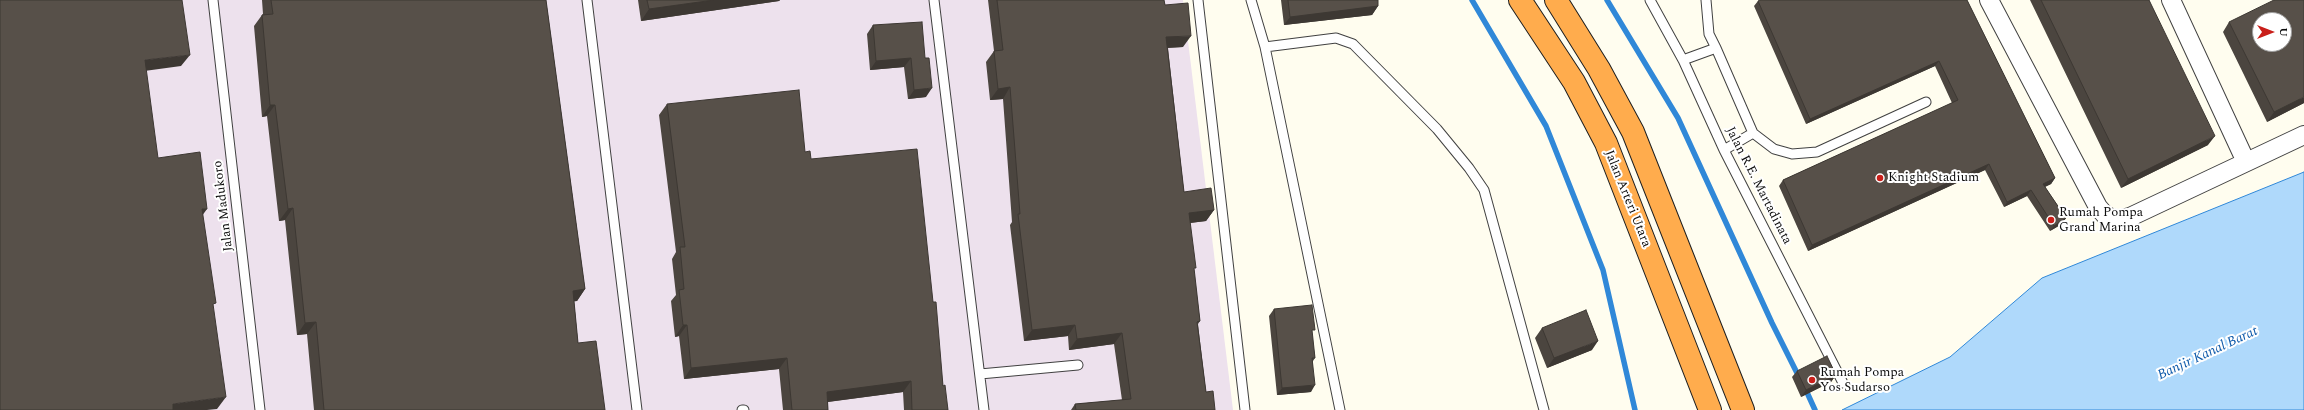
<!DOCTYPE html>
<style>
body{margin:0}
#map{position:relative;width:2304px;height:410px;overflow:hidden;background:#fffdef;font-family:Spectral,serif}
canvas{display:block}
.north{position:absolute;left:2252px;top:12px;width:40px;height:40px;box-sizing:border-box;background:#fff;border:1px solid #9f9f9f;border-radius:50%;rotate:90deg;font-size:11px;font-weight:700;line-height:16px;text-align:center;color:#0e0e0e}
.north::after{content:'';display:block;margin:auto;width:14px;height:18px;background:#c91f1a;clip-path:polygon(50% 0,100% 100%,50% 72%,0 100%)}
</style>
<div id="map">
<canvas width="2304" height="410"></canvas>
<div class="north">U</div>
</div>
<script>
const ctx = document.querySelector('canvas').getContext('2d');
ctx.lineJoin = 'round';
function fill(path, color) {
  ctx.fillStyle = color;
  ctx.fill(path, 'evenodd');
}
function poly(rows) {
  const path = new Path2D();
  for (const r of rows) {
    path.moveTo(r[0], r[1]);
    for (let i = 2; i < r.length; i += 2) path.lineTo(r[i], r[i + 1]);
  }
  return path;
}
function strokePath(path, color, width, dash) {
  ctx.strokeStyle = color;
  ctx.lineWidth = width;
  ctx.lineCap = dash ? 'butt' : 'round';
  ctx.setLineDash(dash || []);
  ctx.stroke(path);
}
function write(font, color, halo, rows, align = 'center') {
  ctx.font = font + ' Spectral,serif';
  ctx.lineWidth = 4;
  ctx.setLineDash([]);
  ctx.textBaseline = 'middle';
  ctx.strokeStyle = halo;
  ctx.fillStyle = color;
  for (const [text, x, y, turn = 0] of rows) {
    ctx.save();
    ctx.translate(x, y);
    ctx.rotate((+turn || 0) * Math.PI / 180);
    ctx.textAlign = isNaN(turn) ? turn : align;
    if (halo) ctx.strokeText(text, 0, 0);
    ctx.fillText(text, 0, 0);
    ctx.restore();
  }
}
const industrial = poly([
 [0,0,1183,0,1233,410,0,410]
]);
const water = poly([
 [2304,172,2304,410,1842,410,1950,357,2042,278,2304,172]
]);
const stream = poly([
 [1472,0,1546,126,1603,270,1635,410],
 [1607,0,1678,118,1772,323,1799,377],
 [1805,388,1815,410]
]);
const lane = poly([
 [213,0,260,410],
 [587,0,637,410],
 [934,0,984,410],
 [1198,0,1245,410],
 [1251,0,1265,47,1340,410],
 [1650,0,1683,60,1724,150,1843,383],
 [1265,47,1336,38,1353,44,1437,129,1469,168,1484,190,1544,410],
 [1716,48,1753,133,1724,150],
 [1683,60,1716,48,1709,34,1706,0],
 [1753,133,1774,149,1792,154,1817,152,1926,102],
 [980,374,1078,365],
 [742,410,744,410]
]);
const street = poly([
 [1989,0,2098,207,2105,215,2111,218,2119,220,2130,217,2304,135],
 [2171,0,2246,162]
]);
const highway = poly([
 [1520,0,1574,82,1606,143,1710,410],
 [1556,0,1599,69,1633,132,1743,410]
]);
const wall = poly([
 [262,0,546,0,585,289,577,301,574,301,578,343,605,410,314,410,307,334,297,335,285,220,279,221,267,116,262,117,254,26,262,15,263,14],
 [638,0,780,0,779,1,641,21],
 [988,0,1164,0,1165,5,1183,47,1168,48,1184,192,1214,210,1206,221,1190,223,1194,271,1200,321,1198,324,1206,392,1215,410,1071,410,1075,404,1122,400,1114,344,1069,350,1068,336,1024,341,1010,225,1012,222,1003,99,990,100,986,62,994,51],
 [1281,0,1378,0,1378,6,1372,15,1284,25],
 [1967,0,2055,178,2051,184,2045,187,2066,218,2062,224,2050,231,2027,196,2004,207,1985,170,1808,251,1779,186,1783,180,1952,103,1935,66,1806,124,1754,6,1758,1],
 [2030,0,2149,0,2208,145,2121,188],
 [2229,22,2304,103,2267,122,2223,32],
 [873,25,925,58,926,97,908,99,904,67,870,70,867,34],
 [667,104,805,152,933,302,943,386,948,410,904,410,903,392,828,402,828,410,783,410,779,369,684,379,679,336,675,337,671,301,676,295,672,259,676,252,659,115],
 [1274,309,1312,334,1315,358,1313,361,1311,392,1277,395,1269,316],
 [1542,328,1592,350,1547,368,1535,338],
 [1797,371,1836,375,1831,382,1801,397,1792,377]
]);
const shadedWall = poly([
 [714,0,780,0,779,1,641,21,649,9],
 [1378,6,1372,15,1284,25,1290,17],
 [1191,36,1183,47,1159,48,1166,37],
 [190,55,181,66,137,72,145,60],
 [911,58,904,67,870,70,876,61],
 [1939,61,1935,66,1806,124,1810,119],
 [1010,87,1003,99,990,100,998,89],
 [932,88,926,97,908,99,914,90],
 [2304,97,2304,103,2267,122,2274,112],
 [270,105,275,105,267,116,262,117],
 [2215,136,2208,145,2121,188,2128,179],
 [1989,164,1985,170,1808,251,1812,245],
 [2055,178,2051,184,2040,189,2043,184],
 [2031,190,2027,196,2004,207,2007,202],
 [293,208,285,220,279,221,288,209],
 [202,209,207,209,199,220],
 [1214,210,1206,221,1181,224,1189,213],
 [2066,218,2062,224,2050,231,2054,226],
 [585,289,577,301,565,303,573,291],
 [316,322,307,334,297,335,305,323],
 [683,325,687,325,679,336,675,337],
 [1075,325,1068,336,1024,341,1032,330],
 [1122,333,1114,344,1069,350,1077,339],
 [1598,341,1592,350,1547,368,1554,358],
 [787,358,779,369,684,379,691,368],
 [1836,375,1831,382,1801,397,1806,390],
 [911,381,903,392,819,403,827,392],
 [1315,385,1311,392,1277,395,1282,388],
 [226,397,217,409,207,410,169,410,173,404]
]);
const building = poly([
 [0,0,182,0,190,55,145,60,158,158,200,152,207,209,202,209,216,303,213,304,226,397,173,404,173,410,0,410,0,0],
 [271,0,546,0,585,289,573,291,578,343,596,341,605,410,324,410,316,322,305,323,293,208,288,209,275,105,270,105,262,15,273,14,271,0],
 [647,0,714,0,649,9,647,0],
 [997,0,1164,0,1165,5,1188,3,1191,36,1166,37,1184,192,1211,188,1214,210,1189,213,1196,268,1194,268,1200,321,1197,322,1206,392,1213,391,1215,410,1076,410,1075,404,1131,399,1122,333,1077,339,1075,325,1032,330,1018,214,1020,214,1010,87,998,89,994,51,1003,50,997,0],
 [1288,0,1378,0,1378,6,1290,17,1288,0],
 [1760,0,1967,0,2055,178,2043,184,2066,218,2054,226,2031,190,2007,202,1989,164,1812,245,1783,180,1958,100,1939,61,1810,119,1758,1,1760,0],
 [2041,0,2149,0,2215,136,2128,179,2041,0],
 [2274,0,2304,0,2304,97,2274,112,2229,22,2274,0],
 [2260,20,2284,20,2284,44,2260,44,2260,20],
 [922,22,925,58,929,58,932,88,914,90,911,58,876,61,873,25,922,22],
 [799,90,805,152,810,151,811,159,917,149,933,302,936,302,943,386,945,385,948,410,912,410,911,381,827,392,828,410,792,410,787,358,691,368,687,325,683,325,679,290,684,289,680,247,685,247,667,104,799,90],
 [1312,305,1315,330,1312,330,1315,358,1312,358,1315,385,1282,388,1274,309,1312,305],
 [1586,310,1598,341,1554,358,1542,328,1586,310],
 [1827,356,1836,375,1806,390,1797,371,1827,356]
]);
const markers = [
 [1880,178,4,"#c91f1a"],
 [2051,220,4,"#c91f1a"],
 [1812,380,4,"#c91f1a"]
];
const poiNames = [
 ["Knight Stadium",1888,178],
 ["Rumah Pompa",2059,213],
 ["Grand Marina",2059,228],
 ["Rumah Pompa",1820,373],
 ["Yos Sudarso",1820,388]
];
const streetNames = [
 ["Jalan R.E. Martadinata",1758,186,63],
 ["Jalan Arteri Utara",1627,199,68],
 ["Jalan Madukoro",224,206,-97]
];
const waterNames = [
 ["Banjir Kanal Barat",2208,354,-25]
];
fill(industrial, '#ede1ed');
fill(water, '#afd9fb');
strokePath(water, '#3088d8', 1);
strokePath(stream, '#3088d8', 5.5);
strokePath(lane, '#414141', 11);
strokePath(street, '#414141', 20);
strokePath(highway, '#1f1f1f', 24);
strokePath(lane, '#fff', 9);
strokePath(street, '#fff', 18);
strokePath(highway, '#ffac4d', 22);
fill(wall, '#4b453f');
fill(shadedWall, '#3d3833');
fill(building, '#575049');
strokePath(building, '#3d3833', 1);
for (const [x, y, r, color] of markers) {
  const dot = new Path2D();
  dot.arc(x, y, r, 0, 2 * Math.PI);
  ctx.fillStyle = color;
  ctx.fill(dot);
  strokePath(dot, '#fff', 1.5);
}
write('13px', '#0e0e0e', '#fff', poiNames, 'left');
write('13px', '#0e0e0e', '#fff', streetNames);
write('italic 14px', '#0d59aa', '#fff', waterNames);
</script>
